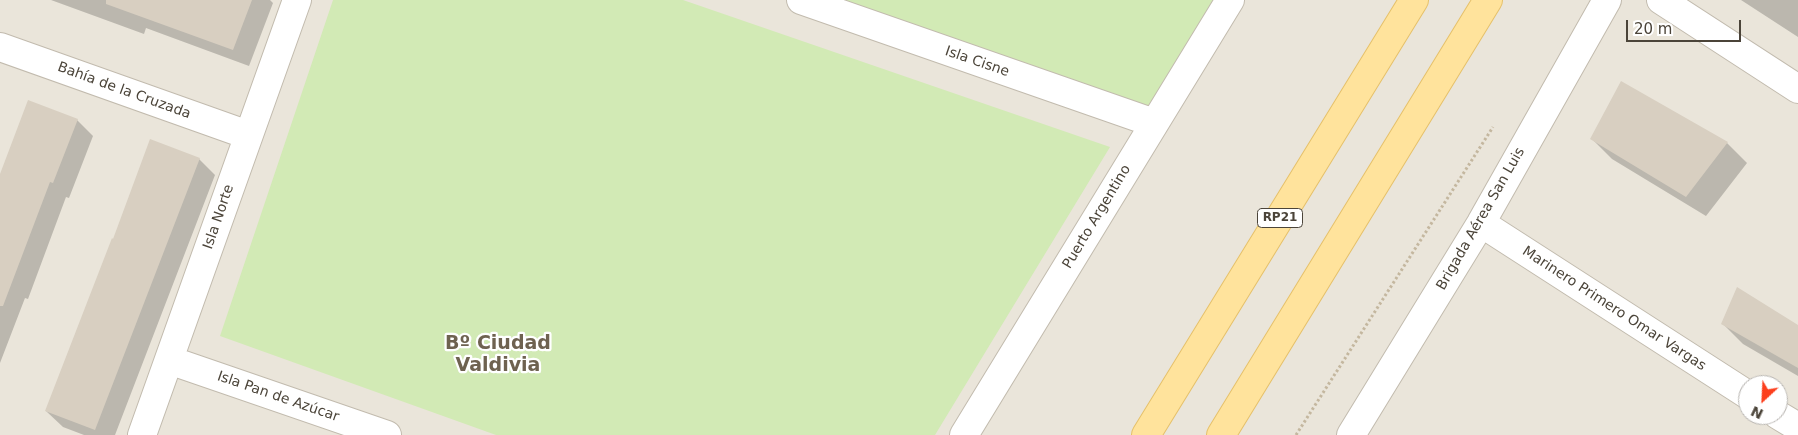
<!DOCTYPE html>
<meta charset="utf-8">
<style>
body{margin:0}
#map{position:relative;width:1798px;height:435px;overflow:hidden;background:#f6f3ec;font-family:"DejaVu Sans",sans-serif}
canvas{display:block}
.north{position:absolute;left:1738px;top:375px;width:50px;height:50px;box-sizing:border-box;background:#fff;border:1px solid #b7b4b0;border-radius:50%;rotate:205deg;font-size:14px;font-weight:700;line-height:20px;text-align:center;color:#4b4439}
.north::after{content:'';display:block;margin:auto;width:18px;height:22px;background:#fc3f1d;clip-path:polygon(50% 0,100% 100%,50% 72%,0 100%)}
.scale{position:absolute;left:1626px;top:20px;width:115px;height:22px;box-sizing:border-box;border:2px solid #4b4439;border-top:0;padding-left:6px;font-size:15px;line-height:18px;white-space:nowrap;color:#4b4439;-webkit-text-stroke:4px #fff;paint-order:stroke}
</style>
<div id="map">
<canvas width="1798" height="435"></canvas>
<div class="north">N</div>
<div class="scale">20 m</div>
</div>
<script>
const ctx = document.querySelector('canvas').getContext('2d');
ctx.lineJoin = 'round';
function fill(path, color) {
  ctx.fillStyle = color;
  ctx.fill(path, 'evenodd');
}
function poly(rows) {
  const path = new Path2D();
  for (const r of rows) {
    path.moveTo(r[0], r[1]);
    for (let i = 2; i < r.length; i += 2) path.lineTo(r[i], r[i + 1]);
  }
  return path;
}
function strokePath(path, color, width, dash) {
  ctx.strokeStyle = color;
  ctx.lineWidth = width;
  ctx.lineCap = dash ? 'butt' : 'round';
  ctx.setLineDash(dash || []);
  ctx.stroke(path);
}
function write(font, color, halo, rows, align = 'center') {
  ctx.font = font + ' "DejaVu Sans",sans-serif';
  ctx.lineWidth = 4.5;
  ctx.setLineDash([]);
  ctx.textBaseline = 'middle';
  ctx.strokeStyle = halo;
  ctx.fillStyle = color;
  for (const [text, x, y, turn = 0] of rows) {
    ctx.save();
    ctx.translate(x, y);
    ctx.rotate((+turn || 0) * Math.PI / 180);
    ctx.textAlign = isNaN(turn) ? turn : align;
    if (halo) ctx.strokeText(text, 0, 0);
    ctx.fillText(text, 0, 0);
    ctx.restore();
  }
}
const residential = poly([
 [0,0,1798,0,1798,435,0,435],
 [1748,385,1778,385,1778,415,1748,415]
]);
const green = poly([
 [333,0,683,0,1110,147,935,435,496,435,220,336],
 [813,0,1224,0,1151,118]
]);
const shadow = poly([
 [51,0,270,0,273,3,249,66,146,28,144,34],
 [1741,0,1798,0,1798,37],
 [1622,83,1727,143,1747,163,1706,216,1612,159,1592,139],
 [77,120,93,136,69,198,66,197,28,299,25,298,0,363,0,178],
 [199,159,215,175,115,435,84,435,63,427,46,411],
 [1723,324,1798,327,1798,376,1743,344]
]);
const building = poly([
 [106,0,252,0,233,50,106,4],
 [1621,81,1728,142,1686,197,1590,139],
 [28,100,78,119,53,183,50,182,3,306,0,306,0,174],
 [150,139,200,158,95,430,45,411,112,238,113,239],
 [1737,287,1798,325,1798,368,1721,324]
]);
const path = poly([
 [1296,435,1493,127]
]);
const minor = poly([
 [801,0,1154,123],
 [1661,0,1798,89],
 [0,47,248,135],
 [1481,223,1748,395],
 [169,360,387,435],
 [1778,415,1798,427],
 [142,435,297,0],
 [964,435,1230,0],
 [1351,435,1481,223,1607,0]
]);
const primary = poly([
 [1146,435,1414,0],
 [1221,435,1488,0]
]);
const shields = [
 [1280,218,45]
];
const shieldNames = [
 ["RP21",1280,218]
];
const streetNames = [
 ["Isla Cisne",977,62,19],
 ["Bahía de la Cruzada",124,91,20],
 ["Isla Norte",219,217,-71],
 ["Puerto Argentino",1097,217,-59],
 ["Brigada Aérea San Luis",1481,219,-60],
 ["Marinero Primero Omar Vargas",1614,309,33],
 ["Isla Pan de Azúcar",278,397,19]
];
const districtNames = [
 ["Bº Ciudad",498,344],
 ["Valdivia",498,366]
];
fill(residential, '#eae5da');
fill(green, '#d2eab5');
fill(shadow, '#0003');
fill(building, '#d8cfc1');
strokePath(minor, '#c2bbae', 30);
strokePath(primary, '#e6c16a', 30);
strokePath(path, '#c4b79f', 3, [2.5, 2.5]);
strokePath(minor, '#fff', 28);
strokePath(primary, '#ffe39c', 28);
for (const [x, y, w] of shields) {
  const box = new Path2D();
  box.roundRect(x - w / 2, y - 9.5, w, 19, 4);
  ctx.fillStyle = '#fff';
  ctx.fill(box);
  strokePath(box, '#4b4439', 1);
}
write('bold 12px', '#4b4439', null, shieldNames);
write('14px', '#4b4439', '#fff', streetNames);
write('bold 19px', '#6e6250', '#fff', districtNames);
</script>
